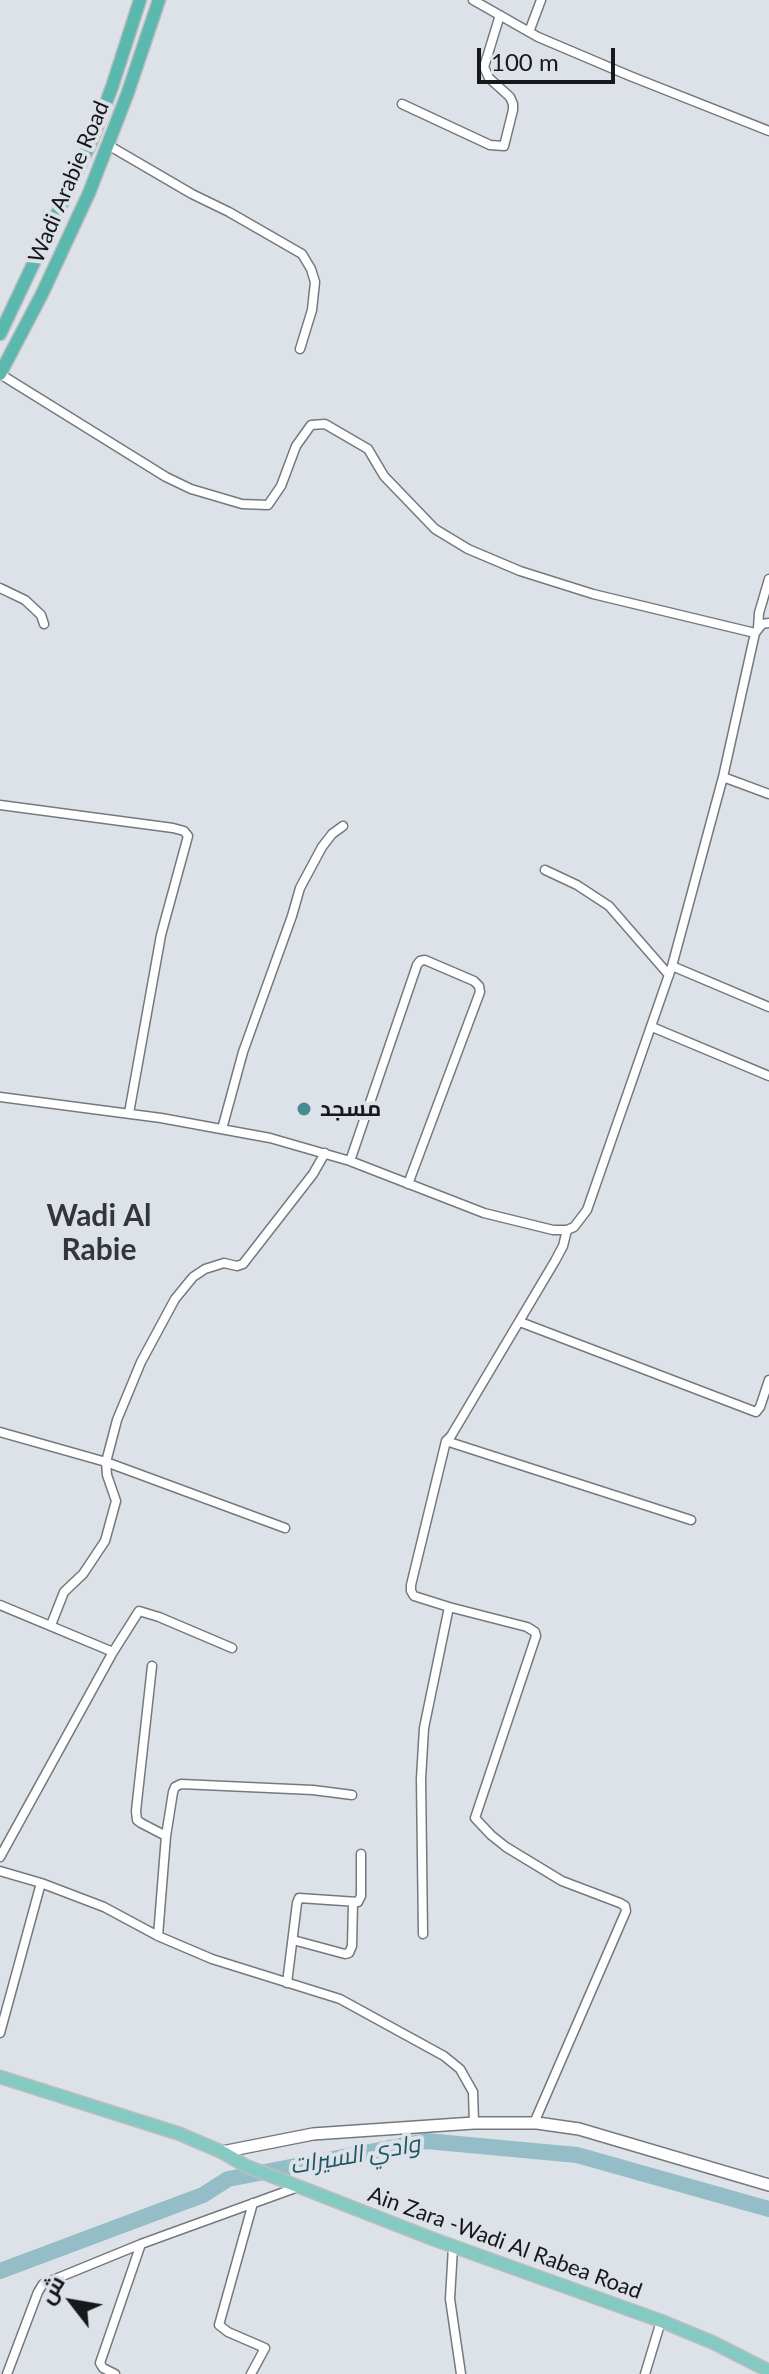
<!DOCTYPE html>
<meta charset="utf-8">
<style>
body{margin:0}
#map{position:relative;width:769px;height:2374px;overflow:hidden;background:#dde2e9;font-family:Lato,Cairo,sans-serif}
canvas{display:block}
.north{position:absolute;left:32px;top:2262px;width:80px;height:80px;-webkit-text-stroke:6px #dde2e9;paint-order:stroke;rotate:301deg;font-size:22px;font-weight:700;line-height:32px;text-align:center;color:#16181a}
.north::after{content:'';display:block;margin:auto;width:28px;height:36px;background:#16181a;clip-path:polygon(50% 0,100% 100%,50% 72%,0 100%)}
.scale{position:absolute;left:477px;top:48px;width:138px;height:36px;box-sizing:border-box;border:4px solid #16181a;border-top:0;padding-left:10px;font-size:24px;line-height:28px;white-space:nowrap;color:#16181a;-webkit-text-stroke:6px #dde2e9;paint-order:stroke}
</style>
<div id="map">
<canvas width="769" height="2374"></canvas>
<div class="north">ش</div>
<div class="scale">100 m</div>
</div>
<script>
const ctx = document.querySelector('canvas').getContext('2d');
ctx.lineJoin = 'round';
function poly(rows) {
  const path = new Path2D();
  for (const r of rows) {
    path.moveTo(r[0], r[1]);
    for (let i = 2; i < r.length; i += 2) path.lineTo(r[i], r[i + 1]);
  }
  return path;
}
function strokePath(path, color, width, dash) {
  ctx.strokeStyle = color;
  ctx.lineWidth = width;
  ctx.lineCap = dash ? 'butt' : 'round';
  ctx.setLineDash(dash || []);
  ctx.stroke(path);
}
function write(font, color, halo, rows, align = 'center') {
  ctx.font = font + ' Lato,Cairo,sans-serif';
  ctx.lineWidth = 8;
  ctx.setLineDash([]);
  ctx.textBaseline = 'middle';
  ctx.strokeStyle = halo;
  ctx.fillStyle = color;
  for (const [text, x, y, turn = 0] of rows) {
    ctx.save();
    ctx.translate(x, y);
    ctx.rotate((+turn || 0) * Math.PI / 180);
    ctx.textAlign = isNaN(turn) ? turn : align;
    if (halo) ctx.strokeText(text, 0, 0);
    ctx.fillText(text, 0, 0);
    ctx.restore();
  }
}
const river = poly([
 [0,2271,203,2195,228,2179,426,2141,577,2155,769,2209]
]);
const minor = poly([
 [473,0,538,37,630,76,769,131],
 [529,32,541,0],
 [402,104,490,145,504,146,513,110,513,104,510,97,489,78,484,67,500,15],
 [108,145,192,194,229,212,302,254,311,269,315,282,312,310,300,349],
 [0,374,166,477,191,489,242,504,268,505,281,486,296,446,311,425,325,424,368,449,384,476,435,529,468,549,520,571,593,594,755,633],
 [0,588,25,600,41,615,44,624],
 [758,628,759,613,769,579],
 [723,777,769,794],
 [0,805,173,828,184,831,188,836,161,935,129,1113],
 [545,870,577,885,609,906,669,975],
 [672,966,769,1007],
 [652,1027,769,1076],
 [0,1097,161,1118,270,1138,350,1161,484,1213,553,1230,567,1230,574,1227,587,1210,672,966,723,777,755,633,762,624,769,623],
 [222,1129,243,1052,292,916,300,888,322,847,332,834,343,826],
 [350,1161,417,965,420,961,425,960,474,981,479,986,480,992,408,1184],
 [520,1322,756,1412,760,1407,769,1380],
 [0,1432,106,1462,285,1528],
 [446,1441,691,1520],
 [0,1605,113,1652],
 [449,1607,527,1627,535,1632,536,1636,475,1818,491,1835,506,1847,562,1881,620,1903,625,1906,626,1911,534,2123],
 [51,1625,64,1592,83,1574,105,1541,116,1501,107,1475,106,1462,117,1420,141,1362,175,1299,193,1277,205,1269,224,1263,237,1266,243,1264,313,1174,325,1153],
 [152,1666,136,1811,137,1820,141,1823,166,1836,158,1936],
 [166,1836,173,1792,175,1787,181,1784,313,1790,352,1795],
 [0,1857,113,1652,139,1611,159,1617,232,1648],
 [0,1871,41,1883,104,1907,158,1936,212,1959,340,1999,444,2056,460,2069,473,2092,474,2123],
 [423,1934,421,1779,424,1728,449,1607,414,1596,411,1591,411,1585,446,1441,451,1436,555,1261,563,1246,567,1230],
 [293,1940,345,1954,349,1953,352,1946,353,1902],
 [287,1983,297,1903,299,1898,358,1902,361,1896,361,1854],
 [0,2033,41,1883],
 [453,2247,450,2299,461,2374],
 [7,2374,38,2292,43,2284,141,2244,298,2187],
 [115,2374,103,2368,100,2363,141,2244],
 [251,2374,265,2348,228,2332,219,2325,253,2203],
 [645,2374,661,2321]
]);
const secondary = poly([
 [222,2152,313,2134,474,2123,537,2123,579,2129,769,2185]
]);
const primary = poly([
 [0,2077,180,2134,222,2152,246,2166,433,2239,661,2321,714,2343,769,2371]
]);
const trunk = poly([
 [0,334,92,140,112,87,140,0],
 [0,374,42,294,89,193,127,95,159,0]
]);
const markers = [
 [304,1109,8,"#448b92"]
];
const streetNames = [
 ["Wadi Arabie Road",69,182,-67],
 ["Ain Zara -Wadi Al Rabea Road",505,2243,20]
];
const poiNames = [
 ["مسجد",320,1109]
];
const waterNames = [
 ["وادي السيرات",355,2155,-10]
];
const districtNames = [
 ["Wadi Al",99,1216],
 ["Rabie",99,1250]
];
strokePath(river, '#94bdc7', 16);
strokePath(minor, '#74797f', 11);
strokePath(secondary, '#74797f', 14);
strokePath(primary, '#bebebf', 15);
strokePath(trunk, '#bebebf', 15);
strokePath(minor, '#fff', 8);
strokePath(secondary, '#fff', 11);
strokePath(primary, '#84cac2', 12);
strokePath(trunk, '#5bb8ae', 12);
for (const [x, y, r, color] of markers) {
  const dot = new Path2D();
  dot.arc(x, y, r, 0, 2 * Math.PI);
  ctx.fillStyle = color;
  ctx.fill(dot);
  strokePath(dot, '#dde2e9', 3);
}
write('22px', '#16181a', '#dde2e9', streetNames);
write('bold 22px', '#16181a', '#dde2e9', poiNames, 'left');
write('italic 24px', '#1e5663', '#dde2e9', waterNames);
write('bold 30px', '#32363b', '#dde2e9', districtNames);
</script>
